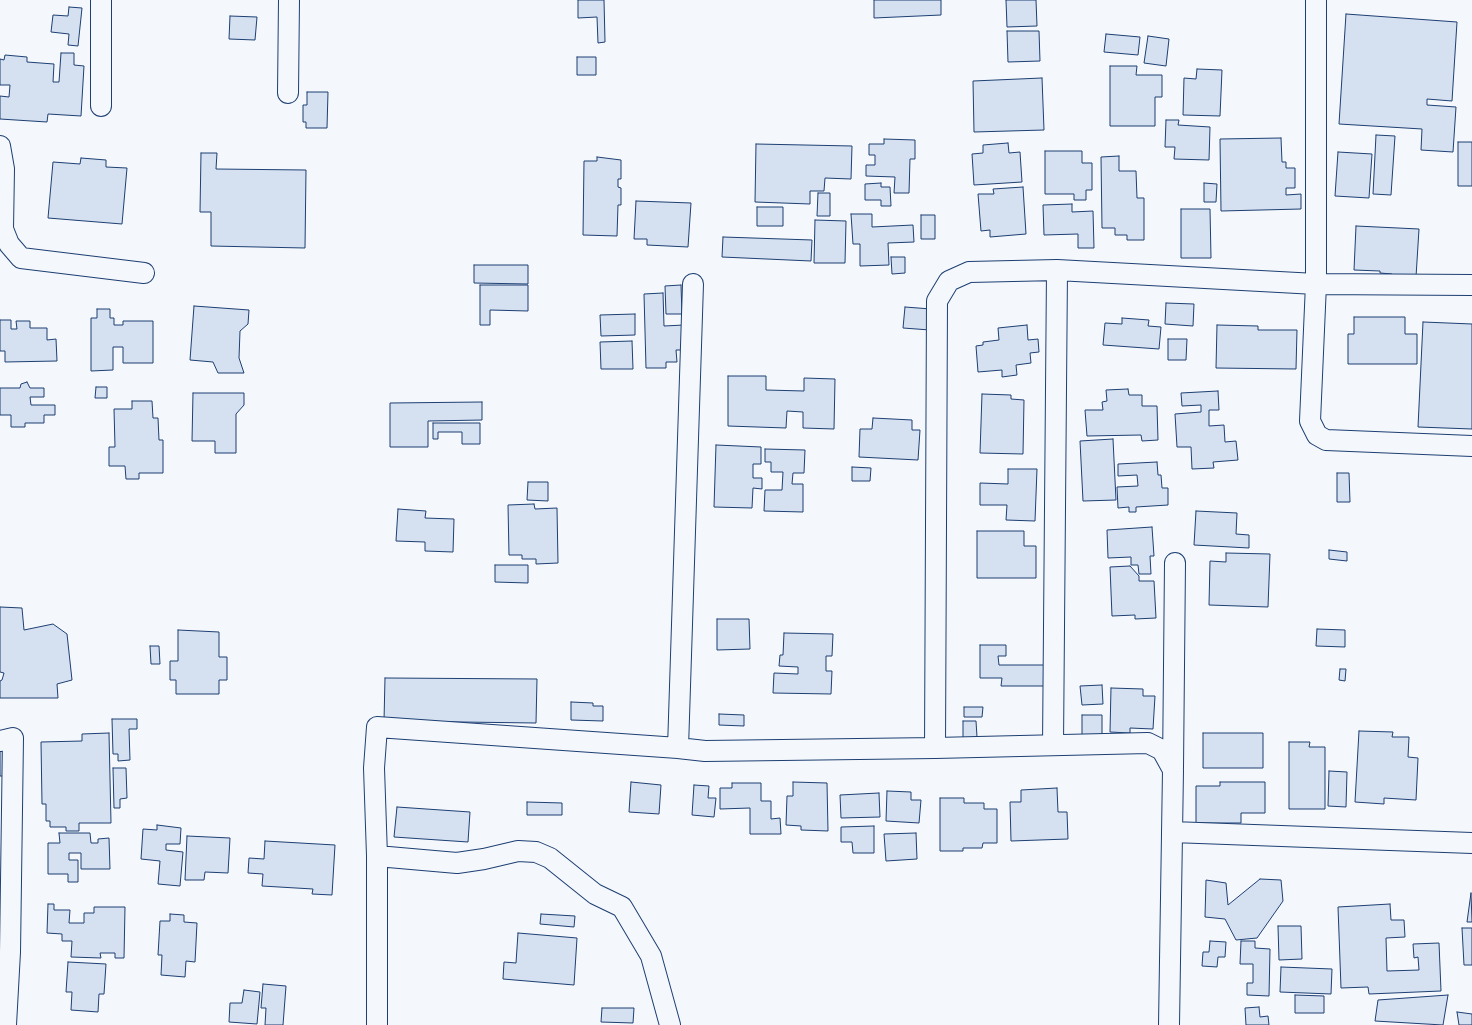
<!DOCTYPE html>
<style>
body{margin:0}
canvas{display:block;background:#f4f7fb}
</style>
<canvas width="1472" height="1025"></canvas>
<script>
const ctx = document.querySelector('canvas').getContext('2d');
ctx.lineJoin = 'round';
function fill(path, color) {
  ctx.fillStyle = color;
  ctx.fill(path, 'evenodd');
}
function poly(rows) {
  const path = new Path2D();
  for (const r of rows) {
    path.moveTo(r[0], r[1]);
    for (let i = 2; i < r.length; i += 2) path.lineTo(r[i], r[i + 1]);
  }
  return path;
}
function strokePath(path, color, width, dash) {
  ctx.strokeStyle = color;
  ctx.lineWidth = width;
  ctx.lineCap = dash ? 'butt' : 'round';
  ctx.setLineDash(dash || []);
  ctx.stroke(path);
}
const building = poly([
 [578,0,604,0,605,42,598,43,597,17,578,18,578,0],
 [874,0,941,0,941,15,874,18,874,0],
 [1006,0,1036,0,1037,26,1007,27,1006,0],
 [69,7,82,8,78,46,68,45,69,34,51,32,53,15,68,16,69,7],
 [1346,14,1457,22,1452,101,1427,99,1427,105,1456,107,1453,152,1421,150,1422,129,1339,124,1346,14],
 [230,16,257,17,255,40,229,39,230,16],
 [1007,31,1039,31,1040,61,1008,62,1007,31],
 [1106,34,1140,37,1138,55,1104,52,1106,34],
 [1148,36,1169,39,1166,66,1144,63,1148,36],
 [61,53,74,53,74,65,84,66,81,116,48,114,47,122,0,119,0,96,9,97,10,85,0,85,0,59,4,60,5,55,27,57,27,62,54,64,53,82,59,82,61,53],
 [577,57,596,57,596,75,577,75,577,57],
 [1110,66,1137,66,1136,75,1162,75,1162,97,1155,97,1155,126,1110,126,1110,66],
 [1197,69,1222,70,1220,116,1183,115,1184,78,1196,79,1197,69],
 [1042,78,1044,130,974,132,973,81,1042,78],
 [307,92,328,92,327,128,306,128,306,122,303,122,303,105,307,105,307,92],
 [1166,120,1179,120,1178,125,1210,127,1209,160,1174,159,1175,147,1165,147,1166,120],
 [1376,135,1395,136,1391,195,1373,194,1376,135],
 [1281,138,1282,162,1286,162,1286,168,1295,168,1295,188,1286,188,1286,195,1301,194,1301,209,1221,211,1220,139,1281,138],
 [884,139,915,140,915,159,910,159,909,193,894,193,895,177,866,176,866,165,875,165,875,155,869,155,869,144,884,144,884,139],
 [1458,142,1472,142,1472,186,1458,186,1458,142],
 [1008,143,1009,153,1020,152,1022,182,974,185,972,154,983,153,983,145,1008,143],
 [756,144,852,146,851,179,825,178,824,191,810,191,810,204,755,202,756,144],
 [1045,151,1082,151,1082,163,1092,163,1092,190,1086,190,1086,200,1074,200,1074,194,1045,194,1045,151],
 [1338,152,1372,154,1369,198,1335,196,1338,152],
 [201,153,217,153,216,169,306,170,305,248,211,246,211,212,200,212,201,153],
 [1119,156,1119,171,1136,171,1137,198,1144,198,1144,240,1127,240,1127,235,1115,235,1115,228,1102,228,1101,157,1119,156],
 [597,157,621,160,621,179,618,179,618,187,621,188,621,205,618,205,617,236,583,235,584,161,597,161,597,157],
 [81,158,106,160,106,167,127,168,122,224,48,218,53,162,80,164,81,158],
 [881,183,881,187,890,187,891,206,881,206,881,200,865,200,865,184,881,183],
 [1204,183,1217,184,1216,202,1204,202,1204,183],
 [1023,187,1026,234,990,237,990,230,981,231,978,194,994,194,993,189,1023,187],
 [818,193,830,193,830,216,817,216,818,193],
 [636,201,691,203,688,247,647,245,647,239,634,239,636,201],
 [1072,204,1072,212,1093,211,1094,248,1078,248,1078,234,1044,235,1043,205,1072,204],
 [757,207,783,207,783,226,757,226,757,207],
 [1181,209,1210,209,1211,258,1181,258,1181,209],
 [851,214,872,214,872,227,913,225,914,242,888,243,889,265,860,266,860,244,853,244,851,214],
 [921,215,935,215,935,239,921,239,921,215],
 [815,220,846,221,845,263,814,263,815,220],
 [1356,226,1419,229,1416,277,1393,276,1392,274,1380,273,1380,271,1354,270,1356,226],
 [723,237,812,240,811,261,722,257,723,237],
 [891,257,905,257,905,273,892,274,891,257],
 [474,265,528,265,528,284,474,283,474,265],
 [480,285,528,285,528,311,490,310,490,325,480,325,480,285],
 [681,285,682,314,666,314,665,286,681,285],
 [663,293,664,326,684,325,685,350,676,350,677,362,666,362,666,368,646,368,644,294,663,293],
 [1166,303,1194,304,1193,326,1165,324,1166,303],
 [194,306,249,310,248,324,240,331,239,358,244,373,218,373,213,362,190,360,194,306],
 [905,307,931,309,930,330,903,328,905,307],
 [97,309,110,309,110,318,114,318,114,325,123,325,123,321,153,321,153,363,123,363,123,347,113,347,113,370,91,371,91,318,97,318,97,309],
 [635,314,635,335,601,336,600,315,635,314],
 [1354,317,1405,317,1405,334,1417,334,1417,364,1348,364,1348,334,1354,334,1354,317],
 [1122,318,1149,320,1148,326,1161,327,1159,349,1103,345,1105,323,1122,324,1122,318],
 [0,320,11,320,11,329,17,329,16,321,30,321,30,328,47,328,47,340,56,339,57,361,5,362,5,351,0,351,0,320],
 [1423,322,1472,324,1472,429,1418,427,1423,322],
 [1027,325,1028,340,1038,339,1039,352,1030,353,1031,363,1016,365,1017,375,1002,377,1002,370,978,372,976,346,983,345,983,342,999,340,998,328,1027,325],
 [1217,325,1258,326,1258,330,1297,330,1296,369,1216,368,1217,325],
 [1168,339,1187,339,1186,360,1168,360,1168,339],
 [632,341,633,369,601,369,600,342,632,341],
 [728,376,766,376,766,390,804,391,804,378,835,379,834,429,803,428,803,412,787,411,786,428,728,426,728,376],
 [27,382,30,388,44,388,44,397,30,397,31,405,55,405,55,415,44,415,44,423,25,423,25,427,11,427,11,415,0,415,0,388,20,388,21,384,27,382],
 [96,387,107,387,107,398,95,398,96,387],
 [1128,389,1129,395,1142,395,1142,406,1157,406,1158,440,1142,441,1141,435,1087,436,1085,410,1103,410,1102,402,1107,401,1106,390,1128,389],
 [1218,391,1219,410,1209,410,1209,426,1224,425,1225,442,1236,441,1238,460,1213,462,1214,468,1192,469,1191,447,1177,447,1175,414,1201,412,1201,405,1182,406,1181,393,1218,391],
 [193,393,244,393,244,405,236,414,236,453,215,453,215,441,192,441,193,393],
 [982,394,1011,395,1011,399,1024,400,1023,454,980,453,982,394],
 [132,401,152,401,153,418,158,418,159,440,163,440,163,473,139,473,139,479,126,479,125,466,109,466,109,447,115,447,114,409,132,409,132,401],
 [482,402,482,420,428,421,428,447,390,447,390,403,482,402],
 [873,418,912,420,912,430,920,430,918,460,859,457,860,429,872,429,873,418],
 [433,423,480,423,480,444,462,444,462,432,438,432,438,439,433,439,433,423],
 [1113,439,1116,500,1083,501,1080,441,1113,439],
 [716,445,761,447,761,464,753,464,753,478,762,478,762,489,753,488,752,508,714,507,716,445],
 [765,449,805,450,804,473,793,473,792,484,803,484,803,512,764,511,765,490,782,490,783,472,771,472,771,462,765,462,765,449],
 [1157,462,1158,475,1161,475,1162,488,1168,488,1168,505,1136,507,1136,512,1129,512,1129,507,1118,508,1117,487,1138,486,1137,475,1118,476,1118,464,1157,462],
 [852,467,871,468,870,481,852,481,852,467],
 [1008,469,1037,469,1035,521,1006,520,1007,505,980,505,980,483,1008,484,1008,469],
 [1337,473,1349,473,1350,502,1337,502,1337,473],
 [528,482,548,482,548,501,527,500,528,482],
 [534,504,535,509,557,508,558,563,536,564,536,559,522,559,522,555,509,555,508,505,534,504],
 [398,509,426,511,425,518,454,519,453,552,425,551,425,542,396,541,398,509],
 [1196,511,1237,513,1236,534,1249,535,1249,548,1194,545,1196,511],
 [1152,527,1154,556,1150,556,1151,574,1139,574,1138,565,1131,565,1131,557,1108,558,1107,530,1152,527],
 [977,531,1024,531,1024,546,1036,546,1036,578,977,578,977,531],
 [1329,550,1347,552,1347,561,1329,559,1329,550],
 [1226,553,1270,554,1268,607,1209,605,1210,561,1226,562,1226,553],
 [495,565,528,565,528,583,495,582,495,565],
 [1130,566,1139,576,1139,581,1154,581,1156,618,1135,619,1135,615,1112,616,1110,567,1130,566],
 [0,607,22,608,24,630,53,624,67,634,72,680,57,684,58,698,0,698,0,681,2,680,4,673,0,672,0,607],
 [717,619,749,619,750,649,717,650,717,619],
 [1317,629,1345,630,1345,647,1316,646,1317,629],
 [178,630,219,632,219,657,227,657,227,680,219,680,219,694,176,694,176,680,170,680,170,661,178,661,178,630],
 [784,633,833,634,832,656,826,656,826,671,832,671,831,694,773,693,774,673,798,674,798,667,779,666,780,655,783,655,784,633],
 [980,645,1006,645,1006,656,998,656,999,665,1047,665,1048,686,1001,686,1002,678,980,678,980,645],
 [150,646,159,646,160,664,151,664,150,646],
 [1340,669,1346,669,1345,681,1339,680,1340,669],
 [385,678,537,679,536,723,384,721,385,678],
 [1102,685,1103,704,1082,705,1080,686,1102,685],
 [1111,688,1143,689,1143,696,1155,696,1153,729,1130,728,1130,733,1110,732,1111,688],
 [571,702,593,703,593,706,603,706,603,721,571,720,571,702],
 [964,707,983,707,982,717,964,717,964,707],
 [719,714,744,715,744,726,719,725,719,714],
 [1082,715,1102,715,1102,736,1082,736,1082,715],
 [112,719,137,719,137,729,129,729,130,760,118,761,118,754,113,754,112,719],
 [963,721,976,721,977,737,963,738,963,721],
 [1359,731,1393,732,1392,737,1409,737,1408,757,1418,758,1416,800,1384,798,1384,804,1355,802,1359,731],
 [109,733,111,823,79,823,79,831,66,831,66,827,50,827,50,821,46,821,46,804,42,804,41,742,82,741,82,734,109,733],
 [1203,733,1263,733,1263,768,1203,768,1203,733],
 [1289,742,1310,742,1309,747,1325,747,1325,809,1289,809,1289,742],
 [0,750,4,751,3,776,0,776,0,750],
 [113,768,126,768,127,798,120,799,120,808,114,808,113,768],
 [1329,771,1347,772,1346,807,1328,806,1329,771],
 [631,782,661,785,659,814,629,812,631,782],
 [793,782,827,783,828,831,801,830,801,826,786,825,787,796,793,796,793,782],
 [1220,782,1265,782,1265,813,1241,813,1241,823,1196,823,1196,786,1220,786,1220,782],
 [732,783,761,783,761,801,771,801,771,819,780,818,781,834,750,834,750,808,720,809,720,788,732,788,732,783],
 [694,785,709,786,708,798,716,798,714,817,692,815,694,785],
 [1057,788,1058,812,1067,812,1068,839,1011,841,1010,802,1021,802,1021,790,1057,788],
 [887,791,911,792,911,800,921,800,919,823,886,821,887,791],
 [879,793,880,817,841,818,840,795,879,793],
 [940,798,964,798,964,803,984,803,984,809,997,809,997,843,983,843,982,848,963,848,963,851,940,851,940,798],
 [527,802,562,803,562,815,527,815,527,802],
 [397,807,470,812,468,842,394,837,397,807],
 [157,825,181,828,180,844,166,844,166,850,183,852,180,886,158,884,160,861,141,859,143,829,157,830,157,825],
 [874,826,874,853,853,853,852,842,841,842,841,827,874,826],
 [59,833,90,833,91,843,98,843,98,839,109,838,110,869,81,869,81,853,69,853,69,860,78,860,78,882,68,882,68,874,48,874,48,843,60,843,59,833],
 [916,833,917,859,886,861,884,834,916,833],
 [187,836,230,838,228,873,205,872,204,880,185,880,187,836],
 [265,841,335,845,332,895,312,894,313,889,262,886,263,874,248,873,249,858,264,859,265,841],
 [1260,879,1281,880,1283,901,1257,938,1236,940,1225,919,1205,917,1206,880,1226,883,1228,905,1260,879],
 [1471,893,1472,922,1467,922,1471,893],
 [48,904,54,904,54,910,70,910,69,923,84,923,84,913,94,913,94,907,125,907,124,958,115,958,115,953,100,953,101,958,71,957,72,941,62,941,62,934,47,933,48,904],
 [1390,904,1391,920,1404,920,1405,937,1386,938,1387,971,1419,970,1418,957,1414,958,1413,944,1439,943,1441,991,1369,994,1368,987,1341,988,1338,907,1390,904],
 [170,914,184,915,184,922,197,923,195,962,186,961,185,977,161,975,162,955,158,955,160,921,170,921,170,914],
 [541,914,575,916,574,927,540,924,541,914],
 [1278,926,1301,926,1302,959,1279,960,1278,926],
 [1462,928,1472,928,1472,965,1464,965,1462,928],
 [518,933,577,938,574,985,503,979,504,962,516,963,518,933],
 [1210,941,1226,942,1225,957,1218,957,1217,967,1202,966,1203,952,1209,952,1210,941],
 [1241,941,1255,941,1255,948,1270,949,1269,996,1247,995,1247,983,1253,983,1253,964,1240,964,1241,941],
 [68,962,106,964,104,994,99,994,98,1012,71,1010,72,992,66,992,68,962],
 [1281,967,1332,969,1331,994,1280,992,1281,967],
 [263,984,286,986,283,1025,265,1025,266,1008,261,1008,263,984],
 [244,990,260,992,257,1024,229,1022,230,1003,242,1003,244,990],
 [1295,995,1324,996,1324,1013,1295,1013,1295,995],
 [1448,995,1443,1025,1375,1021,1378,1000,1448,995],
 [1259,1007,1260,1017,1268,1016,1269,1025,1246,1025,1245,1008,1259,1007],
 [602,1008,634,1008,633,1023,601,1022,602,1008],
 [1457,1012,1472,1014,1472,1025,1459,1025,1457,1012]
]);
const street = poly([
 [1316,0,1316,284,1310,421,1317,435,1326,440,1472,446],
 [288,93,289,0],
 [101,106,101,0],
 [0,146,4,169,3,229,9,244,21,258,144,273],
 [693,284,678,748,705,751,935,748],
 [0,741,13,738,10,952,6,1025],
 [1053,745,1057,270],
 [1173,768,1175,563],
 [1172,832,1472,843],
 [377,856,457,863,484,859,518,851,536,852,550,858,595,894,622,907,651,956,670,1025],
 [377,1025,377,856,374,768,377,727,678,748],
 [1169,1025,1173,770,1162,750,1148,743,935,748,937,301,949,281,969,272,1057,270,1316,284,1472,285]
]);
fill(building, '#d5e0f0');
strokePath(building, '#1d3f73', 1);
strokePath(street, '#1d3f73', 22);
strokePath(street, '#f4f7fb', 20);
</script>
